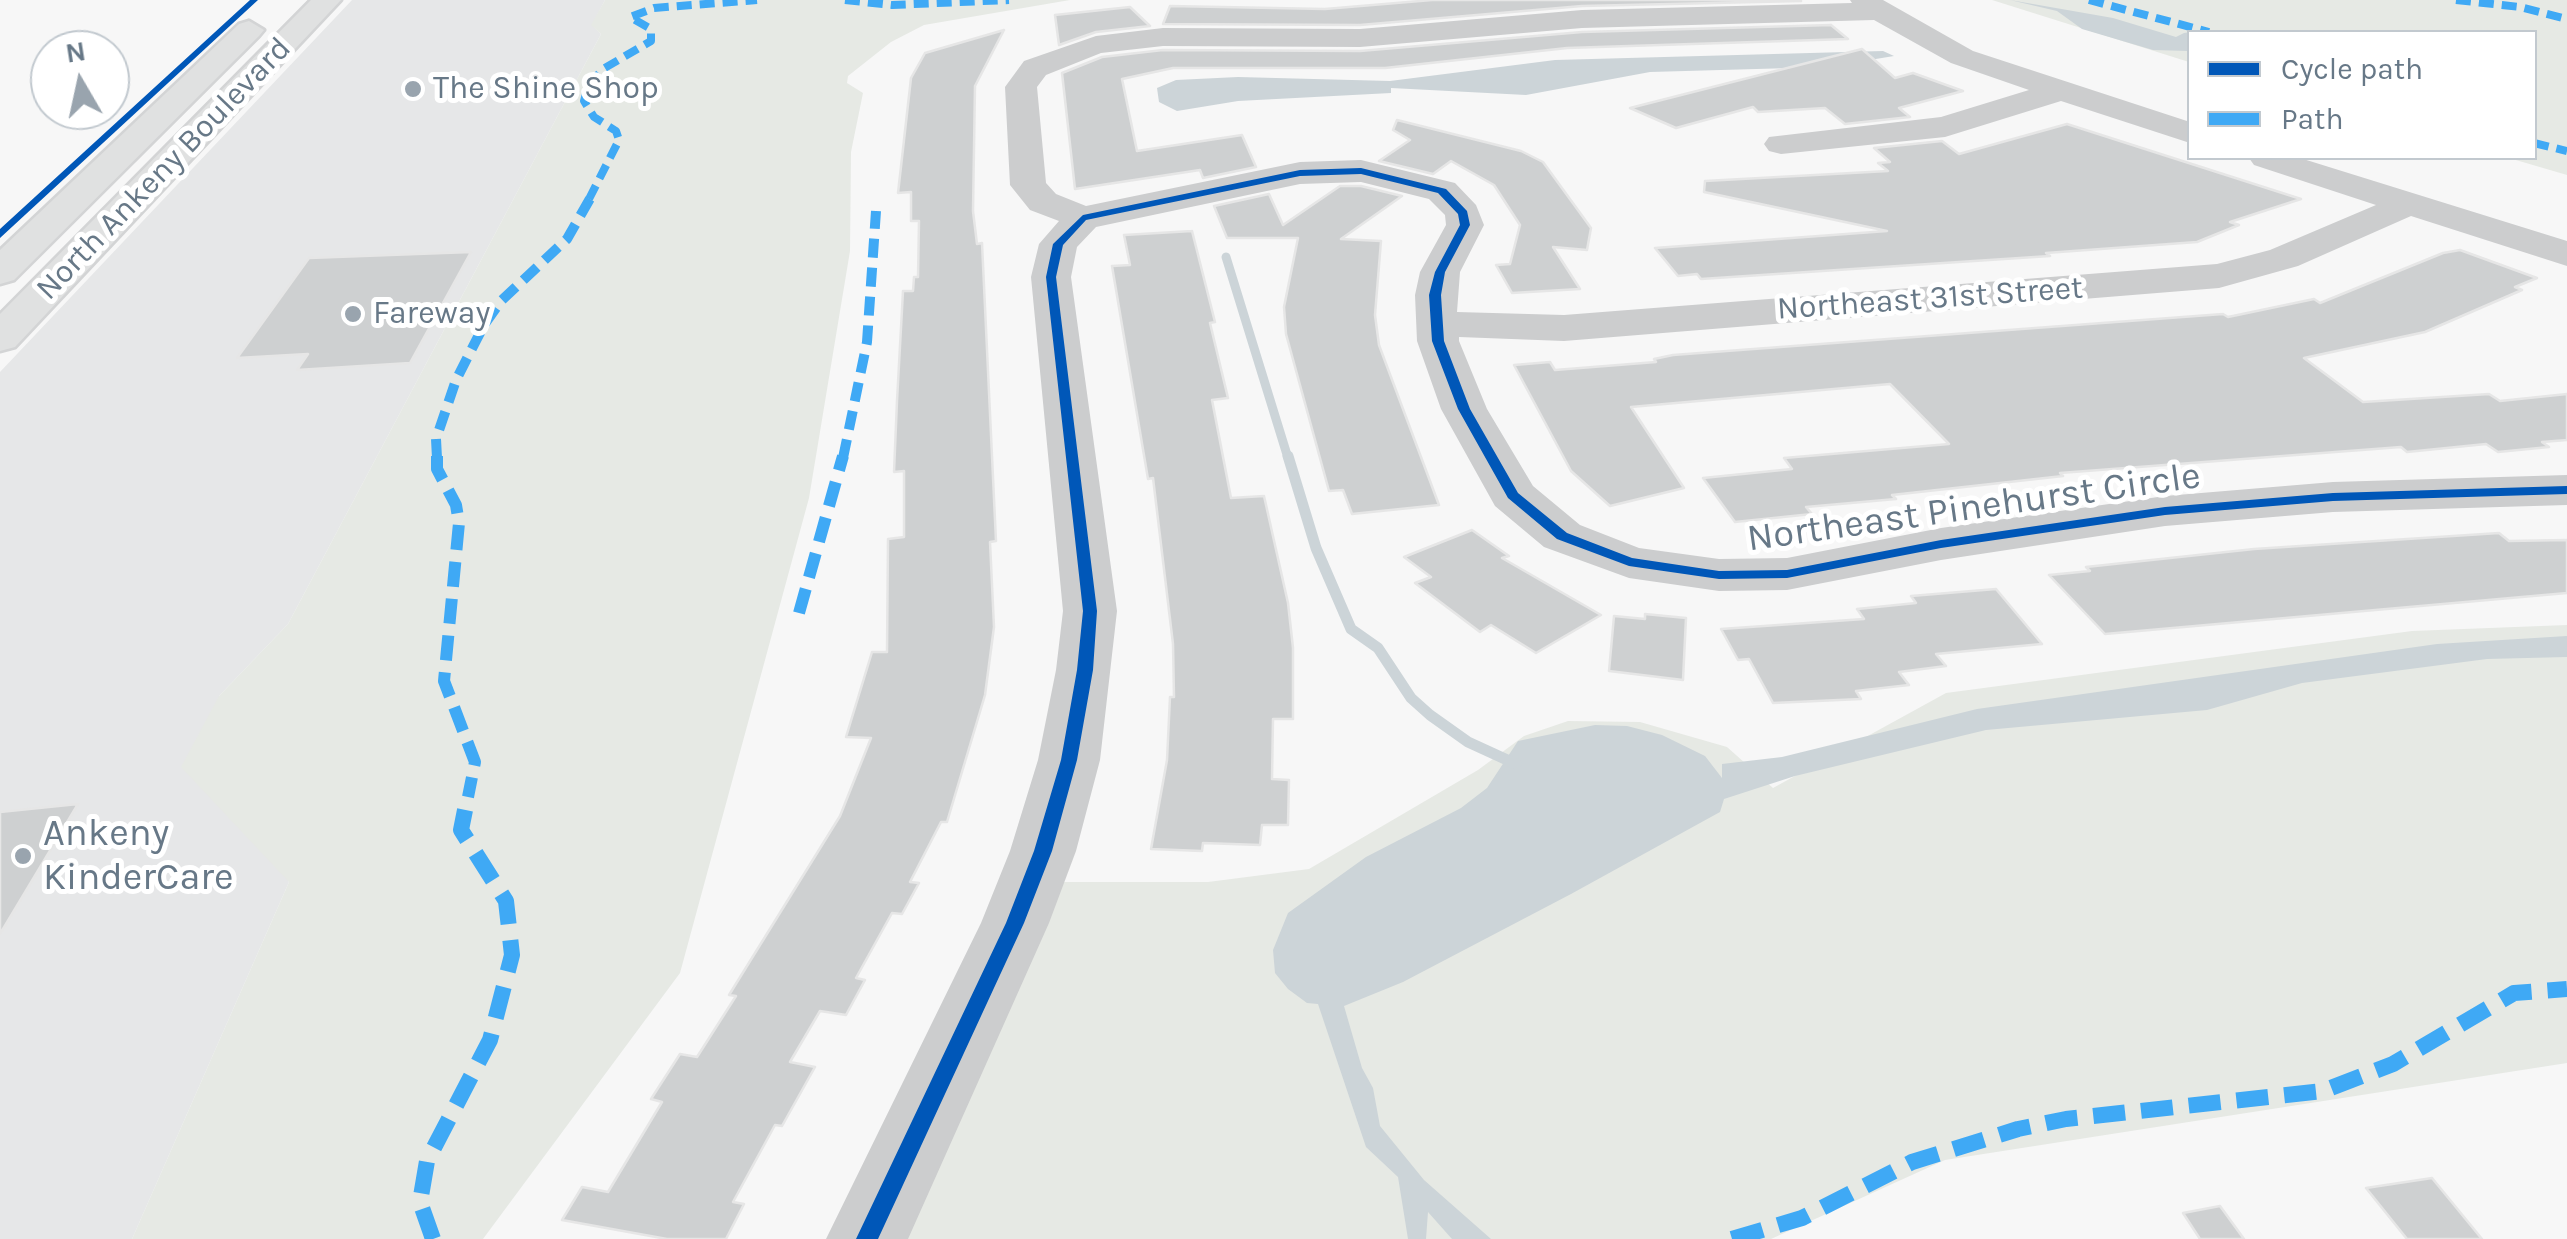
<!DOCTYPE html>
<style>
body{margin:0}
#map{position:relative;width:2567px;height:1239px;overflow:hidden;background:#f7f7f7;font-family:Karla,sans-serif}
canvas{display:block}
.legend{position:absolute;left:2187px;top:30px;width:350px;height:130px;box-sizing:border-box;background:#fff;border:2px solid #c2c9cf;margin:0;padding:12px 18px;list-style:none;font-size:30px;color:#677887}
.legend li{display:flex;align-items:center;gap:20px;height:50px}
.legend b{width:50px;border:2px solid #c2c9cf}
.north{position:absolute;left:30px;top:30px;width:100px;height:100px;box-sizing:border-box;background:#fff;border:2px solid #c2c9cf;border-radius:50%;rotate:351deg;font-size:28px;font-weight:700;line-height:40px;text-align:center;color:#677887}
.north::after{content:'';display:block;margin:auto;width:35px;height:45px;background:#99a4ae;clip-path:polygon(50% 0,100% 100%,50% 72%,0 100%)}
</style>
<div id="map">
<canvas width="2567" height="1239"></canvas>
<ul class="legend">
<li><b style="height:12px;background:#0057b8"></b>Cycle path</li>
<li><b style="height:12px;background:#3fa9f5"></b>Path</li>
</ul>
<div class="north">N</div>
</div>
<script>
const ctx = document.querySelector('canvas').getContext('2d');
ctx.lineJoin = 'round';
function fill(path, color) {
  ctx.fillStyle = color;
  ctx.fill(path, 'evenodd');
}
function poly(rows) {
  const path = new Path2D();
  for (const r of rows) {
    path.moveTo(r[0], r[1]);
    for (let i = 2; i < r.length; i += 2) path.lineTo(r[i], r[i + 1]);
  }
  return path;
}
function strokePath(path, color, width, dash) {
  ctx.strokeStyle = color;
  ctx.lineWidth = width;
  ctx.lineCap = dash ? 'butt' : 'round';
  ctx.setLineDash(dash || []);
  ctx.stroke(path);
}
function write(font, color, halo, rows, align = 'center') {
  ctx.font = font + ' Karla,sans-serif';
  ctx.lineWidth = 10;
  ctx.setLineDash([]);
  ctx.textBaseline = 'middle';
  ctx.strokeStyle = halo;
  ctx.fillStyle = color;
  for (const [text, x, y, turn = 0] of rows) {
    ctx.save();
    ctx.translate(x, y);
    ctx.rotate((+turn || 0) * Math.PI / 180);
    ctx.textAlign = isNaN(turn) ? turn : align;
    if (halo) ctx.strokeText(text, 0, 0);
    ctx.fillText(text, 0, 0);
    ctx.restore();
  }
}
const built = poly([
 [352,0,605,0,592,25,601,34,288,624,219,696,289,882,132,1239,0,1239,0,372]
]);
const green = poly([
 [605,0,1070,0,924,25,891,42,848,76,847,83,863,93,851,152,850,251,809,498,680,973,483,1239,132,1239,289,882,181,767,219,696,288,624,601,34,591,25],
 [1992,0,2567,0,2567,175,2509,158,2534,158,2534,32,2190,32,2189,62],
 [2567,625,2567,1063,1945,1160,1771,1239,898,1239,1060,882,1208,882,1309,869,1478,770,1524,736,1568,721,1640,722,1727,747,1773,788,1946,693,2412,631]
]);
const water = poly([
 [2010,0,2113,18,2176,37,2184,33,2191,32,2194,32,2190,32,2189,51,2153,50,2082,29,2057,11],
 [1883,51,1894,56,1827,67,1650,72,1526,95,1391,88,1391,93,1238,101,1177,111,1159,102,1157,88,1176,80,1238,77,1390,81,1555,60],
 [2567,636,2567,657,2487,659,2302,683,2207,710,1986,730,1795,776,1724,799,1720,812,1571,894,1403,982,1344,1006,1362,1068,1373,1088,1380,1126,1424,1180,1491,1239,1452,1239,1428,1212,1426,1239,1408,1239,1398,1177,1366,1147,1318,1004,1307,1003,1288,989,1275,973,1273,950,1288,913,1366,857,1461,808,1487,788,1518,741,1595,725,1627,726,1662,735,1705,756,1722,778,1722,764,1782,757,1977,709,2437,644]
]);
const streamFar1 = poly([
 [1226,257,1288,458]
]);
const stream = poly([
 [1288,456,1316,548,1351,629,1378,648,1411,698,1430,715,1468,742,1516,764]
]);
const building = poly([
 [1432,0,1800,0,1801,1,1582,6,1360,25,1163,24,1170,6,1325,9,1432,0],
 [1130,7,1150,26,1096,32,1059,45,1055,15,1130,7],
 [1831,25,1848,39,1567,48,1385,68,1173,68,1122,79,1137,151,1242,135,1256,167,1203,178,1200,170,1075,189,1062,73,1102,57,1163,50,1360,51,1582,32,1831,25],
 [1004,30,975,86,973,211,977,244,982,243,996,541,990,542,994,627,985,695,947,822,941,822,910,882,919,883,902,914,892,913,856,978,865,980,846,1015,820,1011,790,1062,815,1067,782,1126,775,1125,733,1202,744,1204,726,1239,667,1239,562,1220,582,1187,608,1192,662,1102,651,1099,680,1054,697,1057,736,996,729,995,840,816,871,738,846,737,872,652,887,652,888,539,904,537,904,471,894,472,897,401,903,291,913,291,914,277,918,277,919,221,911,221,911,192,898,193,911,78,925,53,1004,30],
 [1862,49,1895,78,1913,73,1963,91,1899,108,1910,117,1845,124,1825,108,1758,112,1753,107,1676,128,1630,108,1862,49],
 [1397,120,1521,151,1543,162,1591,228,1587,250,1553,247,1580,289,1512,293,1496,265,1510,264,1520,225,1494,185,1451,161,1433,174,1379,161,1410,140,1393,130,1397,120],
 [2067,124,2301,199,2230,222,2239,225,2197,242,2046,253,2050,256,1701,279,1697,274,1678,276,1655,248,1887,231,1704,192,1705,181,1888,171,1878,163,1890,162,1874,148,1942,141,1959,154,2067,124],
 [1340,186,1361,186,1402,196,1341,239,1381,241,1375,315,1379,345,1439,505,1352,514,1343,490,1329,491,1286,334,1284,307,1298,238,1227,238,1214,206,1269,194,1283,225,1340,186],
 [1192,231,1215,322,1210,323,1228,398,1212,400,1231,498,1264,496,1288,603,1293,648,1293,719,1273,719,1272,779,1289,780,1288,825,1262,825,1260,845,1203,843,1202,851,1151,849,1167,760,1170,697,1174,697,1173,644,1153,478,1148,479,1112,266,1130,265,1124,235,1192,231],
 [2460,250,2537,278,2515,287,2522,290,2425,332,2304,358,2363,402,2489,394,2500,401,2567,394,2567,440,2542,442,2549,447,2498,452,2486,444,2407,452,2401,447,2060,473,2063,476,1892,495,1896,499,1806,507,1812,514,1735,522,1703,478,1792,469,1784,458,1949,444,1890,384,1631,407,1684,488,1610,506,1571,471,1514,365,1550,362,1555,370,1656,362,1654,359,1673,355,2223,314,2228,317,2314,299,2320,303,2443,253,2460,250],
 [471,252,410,363,297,370,308,354,237,358,309,258,471,252],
 [1472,530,1509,556,1502,558,1601,615,1536,653,1491,625,1480,632,1415,583,1431,577,1404,557,1472,530],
 [2499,533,2509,541,2567,540,2567,593,2105,634,2049,575,2090,571,2086,567,2254,549,2499,533],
 [1996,589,2042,644,1936,654,1946,666,1899,672,1909,685,1856,691,1861,699,1773,703,1749,659,1738,660,1721,629,1864,619,1857,609,1916,603,1911,596,1996,589],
 [1645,614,1686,618,1683,680,1609,671,1614,616,1645,619,1645,614],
 [78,804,0,934,0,812,78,804],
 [2432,1178,2482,1239,2407,1239,2366,1188,2432,1178],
 [2220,1206,2244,1239,2200,1239,2183,1213,2220,1206]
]);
const minor = poly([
 [1850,0,1883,0,1973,51,2190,122,2190,143,2061,101,1945,137,1781,154,1769,151,1764,144,1769,137,1941,117,2029,90,1951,63,1874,20,1582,28,1360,47,1163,46,1101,53,1046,75,1037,87,1046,183,1056,194,1086,206,1300,162,1361,160,1455,183,1476,205,1484,225,1460,272,1457,312,1564,315,2217,264,2270,250,2376,205,2254,165,2249,158,2300,158,2567,241,2567,266,2411,216,2298,266,2219,288,1564,341,1459,337,1459,341,1487,409,1533,486,1580,525,1639,548,1719,559,1787,558,1941,528,2165,496,2333,482,2567,475,2567,505,2333,512,2165,526,1941,560,1787,590,1719,591,1629,578,1544,547,1495,506,1441,409,1417,341,1415,295,1420,272,1446,225,1445,215,1429,199,1361,182,1300,184,1096,227,1077,247,1071,277,1117,611,1100,760,1076,851,1049,923,908,1239,826,1239,981,923,1010,851,1038,760,1056,670,1063,611,1031,277,1039,244,1059,221,1030,210,1010,185,1005,87,1024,61,1096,36,1163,28,1360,29,1582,10,1852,3,1850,0]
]);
const major = poly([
 [311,0,341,0,15,347,0,351,0,314,311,0],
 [249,21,264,30,259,36,14,280,0,284,0,250,239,24,249,21]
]);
const quietFar3 = poly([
 [845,0,892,5,1009,0],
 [2089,0,2209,32],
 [2456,0,2520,7,2567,19],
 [2534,143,2567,151],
 [589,199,619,140,616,131,594,117,584,101,588,86,603,69,651,41,651,29,630,17,654,8,757,0]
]);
const quietFar2 = poly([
 [437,458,436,439,456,380,484,325,501,301,567,239,591,197],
 [843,458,867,342,876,211]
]);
const quietFar1 = poly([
 [437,456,437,469,456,505,459,523,444,681,475,762,468,797],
 [799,613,843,456]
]);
const quiet = poly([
 [433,1239,420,1202,427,1161,490,1040,512,955,506,901,461,830,468,795],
 [1732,1239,1802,1218,1912,1162,2018,1129,2066,1119,2323,1091,2393,1064,2514,993,2567,989]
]);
const cycleway = poly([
 [250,0,258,0,0,238,0,229,250,0],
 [1361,168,1446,189,1467,211,1470,225,1445,272,1441,295,1444,341,1470,409,1518,493,1567,533,1632,558,1719,571,1787,570,1941,540,2165,507,2333,493,2567,486,2567,494,2333,501,2165,515,1941,548,1787,578,1719,579,1629,566,1557,539,1508,498,1458,409,1432,341,1429,295,1435,272,1460,225,1458,214,1438,193,1361,174,1300,176,1086,220,1063,245,1056,277,1097,611,1093,670,1077,760,1052,851,1024,923,878,1239,856,1239,1006,923,1034,851,1061,760,1077,670,1083,611,1046,277,1053,244,1083,215,1300,170,1361,168]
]);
const markers = [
 [413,89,10,"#99a4ae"],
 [353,314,10,"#99a4ae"],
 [23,856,10,"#99a4ae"]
];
const farPoinames = [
 ["The Shine Shop",433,89],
 ["Fareway",373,314]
];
const farStreetnames = [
 ["North Ankeny Boulevard",164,169,-46],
 ["Northeast 31st Street",1930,299,-4]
];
const streetNames = [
 ["Northeast Pinehurst Circle",1974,508,-8]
];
const poiNames = [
 ["Ankeny",43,834],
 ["KinderCare",43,878]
];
fill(built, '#e6e7e8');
fill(green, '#e6e9e4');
fill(water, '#ccd4d8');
strokePath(streamFar1, '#ccd4d8', 9);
strokePath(stream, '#ccd4d8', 11);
fill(building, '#ced0d1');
strokePath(building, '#e6e6e6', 2.5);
strokePath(major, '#d3d4d5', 5);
fill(minor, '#cccdce');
fill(major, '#e0e1e1');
strokePath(quietFar3, '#3fa9f5', 8, [15, 8]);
strokePath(quietFar2, '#3fa9f5', 10, [19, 10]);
strokePath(quietFar1, '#3fa9f5', 12, [25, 12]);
strokePath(quiet, '#3fa9f5', 16, [32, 16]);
fill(cycleway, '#0057b8');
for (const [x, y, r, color] of markers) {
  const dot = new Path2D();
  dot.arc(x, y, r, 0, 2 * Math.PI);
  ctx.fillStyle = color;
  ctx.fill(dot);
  strokePath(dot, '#fff', 4);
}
write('32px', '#677887', '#fff', farPoinames, 'left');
write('32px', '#677887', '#fff', farStreetnames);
write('38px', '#677887', '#fff', streetNames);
write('38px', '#677887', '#fff', poiNames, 'left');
</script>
